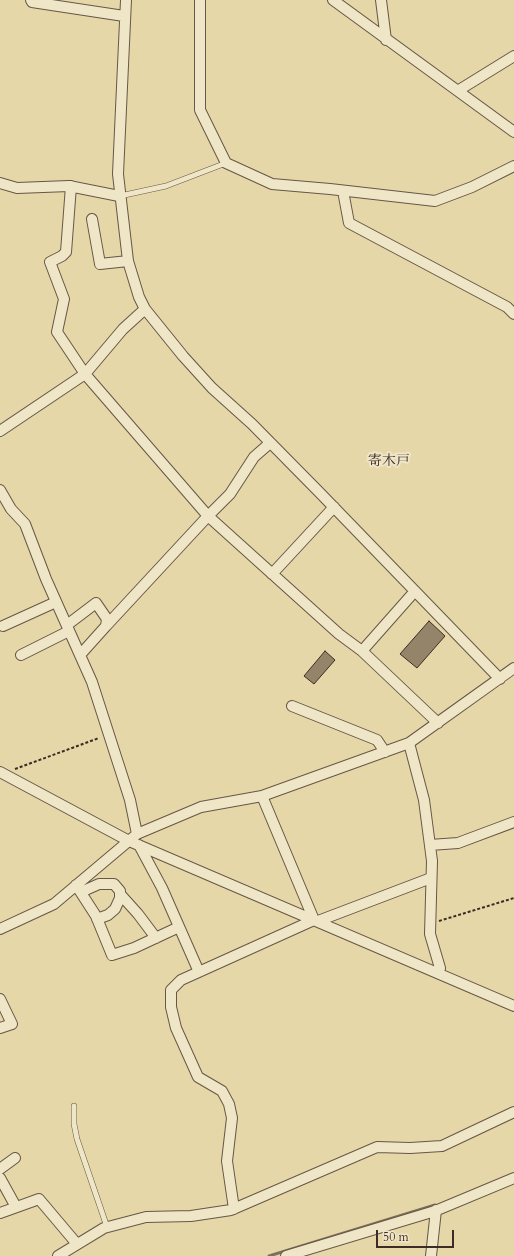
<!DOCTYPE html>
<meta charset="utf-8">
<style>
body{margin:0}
#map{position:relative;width:514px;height:1256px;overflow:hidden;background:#e6d7a9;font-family:Cardo,serif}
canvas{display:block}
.scale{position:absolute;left:376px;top:1230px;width:78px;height:18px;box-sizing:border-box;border:2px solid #3c2c25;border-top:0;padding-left:5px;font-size:12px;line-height:14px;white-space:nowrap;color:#3c2c25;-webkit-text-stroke:3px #efe5c7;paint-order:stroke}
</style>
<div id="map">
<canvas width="514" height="1256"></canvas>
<div class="scale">50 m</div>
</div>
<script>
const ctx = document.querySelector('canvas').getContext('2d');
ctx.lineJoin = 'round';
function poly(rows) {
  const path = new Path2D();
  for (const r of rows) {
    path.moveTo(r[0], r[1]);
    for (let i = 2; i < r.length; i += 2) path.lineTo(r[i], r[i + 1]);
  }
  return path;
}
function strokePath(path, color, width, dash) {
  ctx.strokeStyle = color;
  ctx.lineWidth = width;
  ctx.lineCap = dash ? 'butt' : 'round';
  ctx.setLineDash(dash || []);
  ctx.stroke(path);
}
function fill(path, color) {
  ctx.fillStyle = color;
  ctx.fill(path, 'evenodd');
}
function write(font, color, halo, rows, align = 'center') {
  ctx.font = font + ' Cardo,"Noto Serif JP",serif';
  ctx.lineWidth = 4;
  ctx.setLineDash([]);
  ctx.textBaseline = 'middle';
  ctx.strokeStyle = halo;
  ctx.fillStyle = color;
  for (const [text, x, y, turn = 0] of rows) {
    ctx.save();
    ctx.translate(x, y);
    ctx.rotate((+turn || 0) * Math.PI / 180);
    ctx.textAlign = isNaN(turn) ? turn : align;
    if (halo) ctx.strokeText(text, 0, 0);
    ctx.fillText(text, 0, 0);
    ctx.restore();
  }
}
const stream = poly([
 [269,1256,435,1205]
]);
const building = poly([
 [429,621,445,636,417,668,400,654,429,621],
 [325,651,335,660,314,684,304,676,325,651]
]);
const path = poly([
 [15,769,99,738],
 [439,921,514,898]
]);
const service = poly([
 [120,196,166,186,226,163],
 [74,1106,74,1124,77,1139,107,1227]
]);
const minor = poly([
 [31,0,32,2,124,16],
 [126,0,118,174,128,261,139,297,145,309,183,356,212,388,252,424,321,494,500,679],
 [200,0,200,110,226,163,272,184,330,189,435,201,472,187,514,166],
 [333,0,514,132],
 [381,0,386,40],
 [459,90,514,56],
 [0,183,17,188,69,186,119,196],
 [71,186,66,252,62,256,50,262,64,299,57,332,85,374,208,516,339,634,362,651],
 [343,191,349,223,507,307,514,314],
 [92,219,100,264,128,261],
 [0,431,85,374,123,329,145,309],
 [0,490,11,509,25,524,46,579,92,682,130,800,137,834],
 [272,574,334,507],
 [415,591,362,651,438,723],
 [67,625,96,603,107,619,106,626,80,655],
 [3,626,56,602],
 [106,626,208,516,230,494,254,457,270,443],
 [21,655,69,631],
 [292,706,377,740,385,752],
 [409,743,424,800,432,861,430,934,440,968,439,973],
 [0,772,129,841,514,1006],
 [139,845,162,888,199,972],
 [430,845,458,843,514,822],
 [76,885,96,916,112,955,134,948,179,927],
 [81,892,99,884,114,884,120,891,120,898,115,909,108,915,97,919],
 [120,894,138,914,156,938],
 [318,921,431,878],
 [0,929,54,904,137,834,201,807,262,796,409,743,514,668],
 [0,999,12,1024,0,1028],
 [0,1169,15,1158],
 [0,1178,16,1207],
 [234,1209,227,1161,232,1118,229,1104,222,1091,198,1077,176,1028,171,1007,171,990,181,980,314,920,262,796],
 [0,1213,39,1199,77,1244],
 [58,1256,104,1228,146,1217,191,1216,231,1210,377,1147,410,1148,442,1146,514,1112],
 [286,1256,435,1211,514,1178],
 [431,1256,436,1210]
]);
const quarterNames = [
 ["寄木戸",389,462]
];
strokePath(stream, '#7f7059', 3);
fill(building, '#94856a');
strokePath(building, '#3c2c25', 1);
strokePath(service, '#665746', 6);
strokePath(minor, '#665746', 12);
strokePath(path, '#3c2c25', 2, [3, 2]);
strokePath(service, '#efe5c7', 5);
strokePath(minor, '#efe5c7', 10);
write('14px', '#3c2c25', '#efe5c7', quarterNames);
</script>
